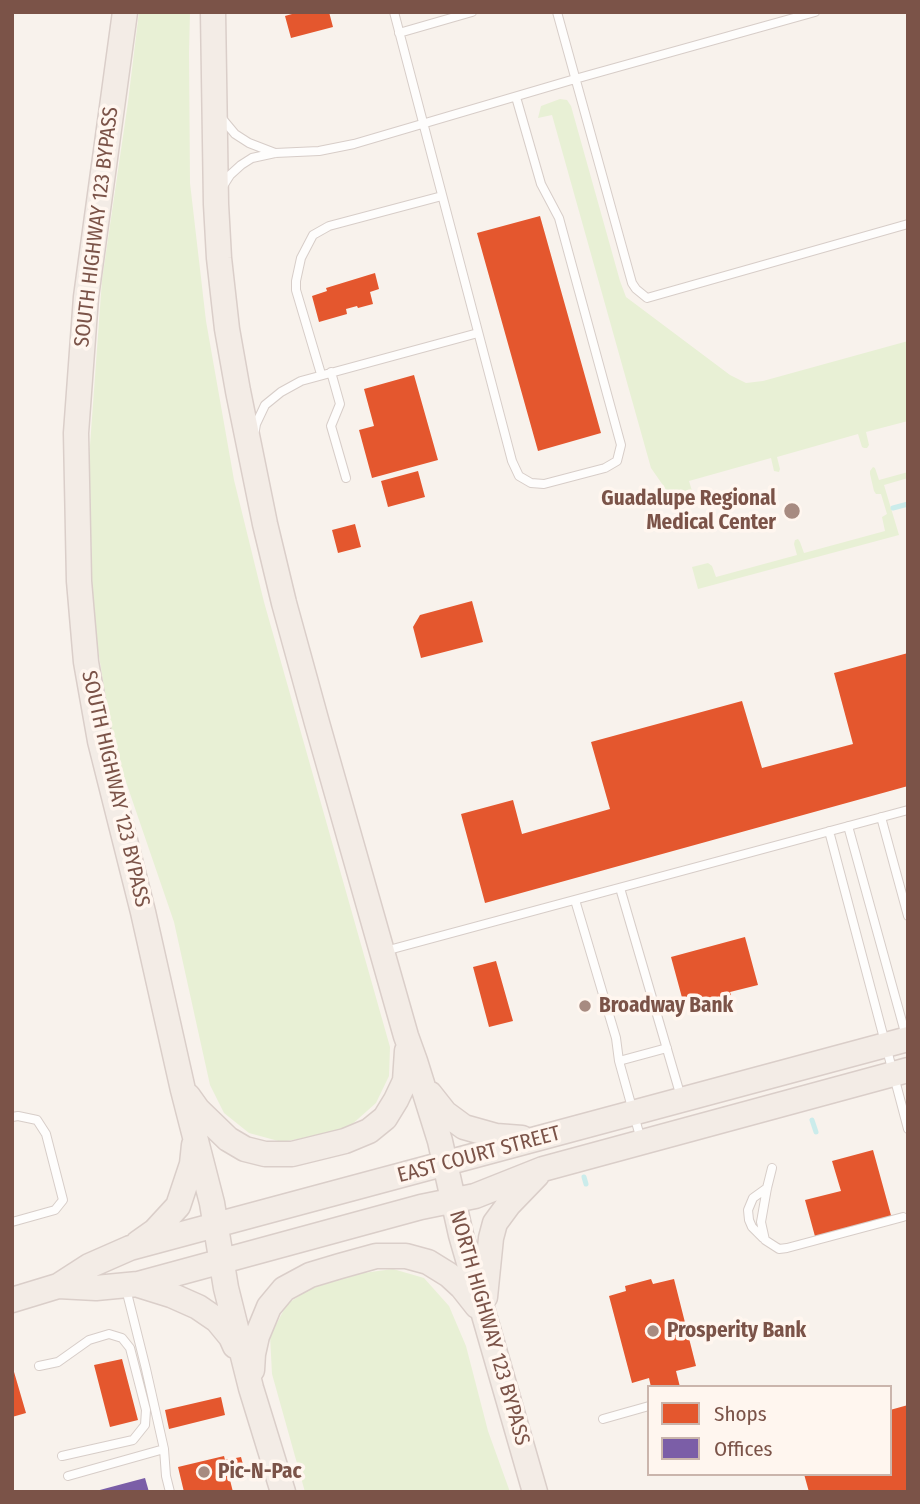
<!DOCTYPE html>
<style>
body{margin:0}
#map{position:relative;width:920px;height:1504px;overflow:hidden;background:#f8f2ec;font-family:"Fira Sans Condensed",sans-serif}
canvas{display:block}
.frame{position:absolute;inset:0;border:14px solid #7b5348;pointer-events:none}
.legend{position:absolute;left:647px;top:1385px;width:245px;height:91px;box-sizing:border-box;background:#fff6ef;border:2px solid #cab5ac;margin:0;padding:9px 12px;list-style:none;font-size:21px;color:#7b5348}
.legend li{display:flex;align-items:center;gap:14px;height:35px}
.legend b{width:35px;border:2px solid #cab5ac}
</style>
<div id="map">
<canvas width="920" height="1504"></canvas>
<div class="frame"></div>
<ul class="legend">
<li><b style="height:19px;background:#e4572e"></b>Shops</li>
<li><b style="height:19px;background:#7b5ea7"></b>Offices</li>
</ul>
</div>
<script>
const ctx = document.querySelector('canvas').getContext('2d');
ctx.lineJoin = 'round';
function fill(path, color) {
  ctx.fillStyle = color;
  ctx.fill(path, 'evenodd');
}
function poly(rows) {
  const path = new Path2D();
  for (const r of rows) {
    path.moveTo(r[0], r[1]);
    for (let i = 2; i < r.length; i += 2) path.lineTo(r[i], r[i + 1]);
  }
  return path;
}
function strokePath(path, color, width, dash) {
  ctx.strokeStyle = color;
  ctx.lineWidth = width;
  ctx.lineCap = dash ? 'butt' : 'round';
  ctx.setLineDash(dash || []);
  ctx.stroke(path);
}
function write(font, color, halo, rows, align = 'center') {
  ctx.font = font + ' "Fira Sans Condensed",sans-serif';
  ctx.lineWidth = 7;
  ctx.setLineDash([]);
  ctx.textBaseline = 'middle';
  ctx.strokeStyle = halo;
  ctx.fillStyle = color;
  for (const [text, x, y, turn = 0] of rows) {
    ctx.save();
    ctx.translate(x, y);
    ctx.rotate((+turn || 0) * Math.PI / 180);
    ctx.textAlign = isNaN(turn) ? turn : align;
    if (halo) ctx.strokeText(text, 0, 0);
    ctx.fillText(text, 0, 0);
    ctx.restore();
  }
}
const green = poly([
 [139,12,190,12,189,53,190,183,206,321,234,480,264,602,390,1047,389,1076,376,1103,349,1127,318,1135,282,1142,249,1133,224,1113,210,1085,174,922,113,744,93,618,89,459,102,280,128,102],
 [560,99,567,100,571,106,620,281,626,297,730,375,746,383,763,381,908,341,908,421,866,432,869,445,867,448,864,448,862,447,858,434,777,457,780,469,779,472,774,471,771,458,689,481,693,494,691,496,674,501,651,468,552,115,538,118,541,106],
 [873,467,875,468,879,480,908,472,908,478,884,485,899,535,698,589,692,567,708,563,712,566,716,577,797,555,794,544,795,540,798,539,800,542,804,553,885,531,882,517,887,514,881,494,876,494,874,491,870,474,870,471],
 [393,1269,424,1278,449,1306,466,1346,488,1431,510,1492,305,1492,272,1374,270,1336,287,1304,313,1287,363,1273]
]);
const shops = poly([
 [299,12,329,12,333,27,291,38,285,16],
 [540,216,601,433,538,451,477,233],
 [375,273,379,289,370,292,373,304,358,308,357,306,346,309,347,314,319,322,312,296,327,291,326,288],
 [414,375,438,460,372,478,359,430,374,426,364,389],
 [418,471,425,497,388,507,381,481],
 [355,524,361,547,338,553,332,530],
 [472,601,483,642,421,658,413,627,420,615],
 [908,653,908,786,485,903,461,814,513,800,522,834,610,809,591,742,742,701,762,768,853,744,834,673],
 [745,937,758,985,730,992,731,995,712,1000,711,998,684,1005,671,957],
 [496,961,513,1021,489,1027,473,967],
 [873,1150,892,1219,816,1240,805,1200,841,1191,832,1161],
 [651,1279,653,1284,674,1279,696,1366,676,1371,680,1387,651,1387,649,1378,632,1383,609,1296,626,1291,625,1286],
 [122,1359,138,1420,110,1427,94,1365],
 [12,1365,26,1413,12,1417],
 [221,1397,225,1415,169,1429,165,1410],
 [908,1405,908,1492,809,1492,804,1474,890,1474,890,1410],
 [224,1456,225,1460,241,1457,245,1472,229,1476,233,1492,184,1492,178,1467]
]);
const offices = poly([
 [145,1478,149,1492,97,1492,96,1491]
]);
const stream = poly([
 [893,508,908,504],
 [812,1120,816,1132],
 [584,1177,586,1184]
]);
const lane = poly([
 [394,12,512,461,519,476,531,483,544,484,605,468,617,461,621,445,559,218,541,184,516,97],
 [557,12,632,283,636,289,647,298,908,224],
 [399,33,472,12],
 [220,116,235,134,249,143,275,153],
 [223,186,230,175,241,165,252,158,275,153,319,151,354,144,575,79,815,12],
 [331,372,340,404,331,426,346,478],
 [321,374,296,290,296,281,301,258,313,235,329,226,442,196],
 [255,430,256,424,265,405,281,392,301,381,478,333],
 [881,817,908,916],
 [848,826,906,1036],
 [829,831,908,1129],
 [620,888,681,1097],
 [575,900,616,1038,619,1061,641,1140],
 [385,951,908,810],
 [619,1061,667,1048],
 [12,1117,18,1116,37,1120,46,1134,63,1200,55,1210,12,1222],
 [772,1168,767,1188,761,1222,765,1240,779,1249,787,1248,903,1217],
 [763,1238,752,1227,749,1220,748,1210,753,1198,767,1188],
 [126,1289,146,1369,164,1449,166,1476,170,1492],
 [39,1366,58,1362,89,1340,109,1334,122,1338,130,1348,146,1410,145,1425,133,1440,62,1456],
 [603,1419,649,1406],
 [68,1476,164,1449]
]);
const primary = poly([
 [125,12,86,297,76,433,79,581,86,662,100,741,143,912,183,1090,212,1203,226,1288,251,1388,283,1492],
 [213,12,216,204,219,258,227,329,238,391,265,524,284,603,317,723,406,1036,415,1061,440,1141,461,1235,535,1492],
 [430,1094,445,1113,464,1127,496,1136,522,1138],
 [188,1096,198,1110,228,1139,245,1149,265,1154,292,1154,345,1141,369,1131,385,1118,396,1100,405,1081,407,1051],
 [138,1243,155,1231,178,1206,192,1164,194,1145],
 [139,1285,171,1295,198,1307,217,1320,231,1337,235,1346],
 [58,1286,96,1288,138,1284,421,1207,475,1196,543,1169,908,1070],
 [485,1297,491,1238,495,1223,509,1204,537,1175],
 [12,1300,58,1286,89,1266,130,1248,908,1039],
 [252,1370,253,1354,257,1336,269,1307,284,1289,310,1275,340,1266,376,1256,406,1256,428,1262,449,1275,462,1287,477,1306]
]);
const markers = [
 [792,511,9,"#a78b81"],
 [585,1006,7,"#a78b81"],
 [653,1331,7,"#a78b81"],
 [204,1472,7,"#a78b81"]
];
const streetNames = [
 ["SOUTH HIGHWAY 123 BYPASS",97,227,-83],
 ["SOUTH HIGHWAY 123 BYPASS",115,789,77],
 ["EAST COURT STREET",479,1155,-15],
 ["NORTH HIGHWAY 123 BYPASS",489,1328,74]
];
const poiNames = [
 ["Guadalupe Regional",776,499,"right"],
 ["Medical Center",776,523,"right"],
 ["Broadway Bank",599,1006],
 ["Prosperity Bank",667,1331],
 ["Pic-N-Pac",218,1472]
];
fill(green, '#e8f0d5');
fill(shops, '#e4572e');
fill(offices, '#7b5ea7');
strokePath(stream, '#cbeceb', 5);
strokePath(lane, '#d7cdc8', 10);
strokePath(primary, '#dacec9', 27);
strokePath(lane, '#fefdfc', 8);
strokePath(primary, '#f3ece6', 24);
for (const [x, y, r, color] of markers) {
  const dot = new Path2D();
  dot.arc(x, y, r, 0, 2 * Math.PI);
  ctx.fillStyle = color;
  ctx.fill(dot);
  strokePath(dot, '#fff6ef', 2.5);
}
write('21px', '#7b5348', '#fff6ef', streetNames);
write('bold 21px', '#7b5348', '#fff6ef', poiNames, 'left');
</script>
